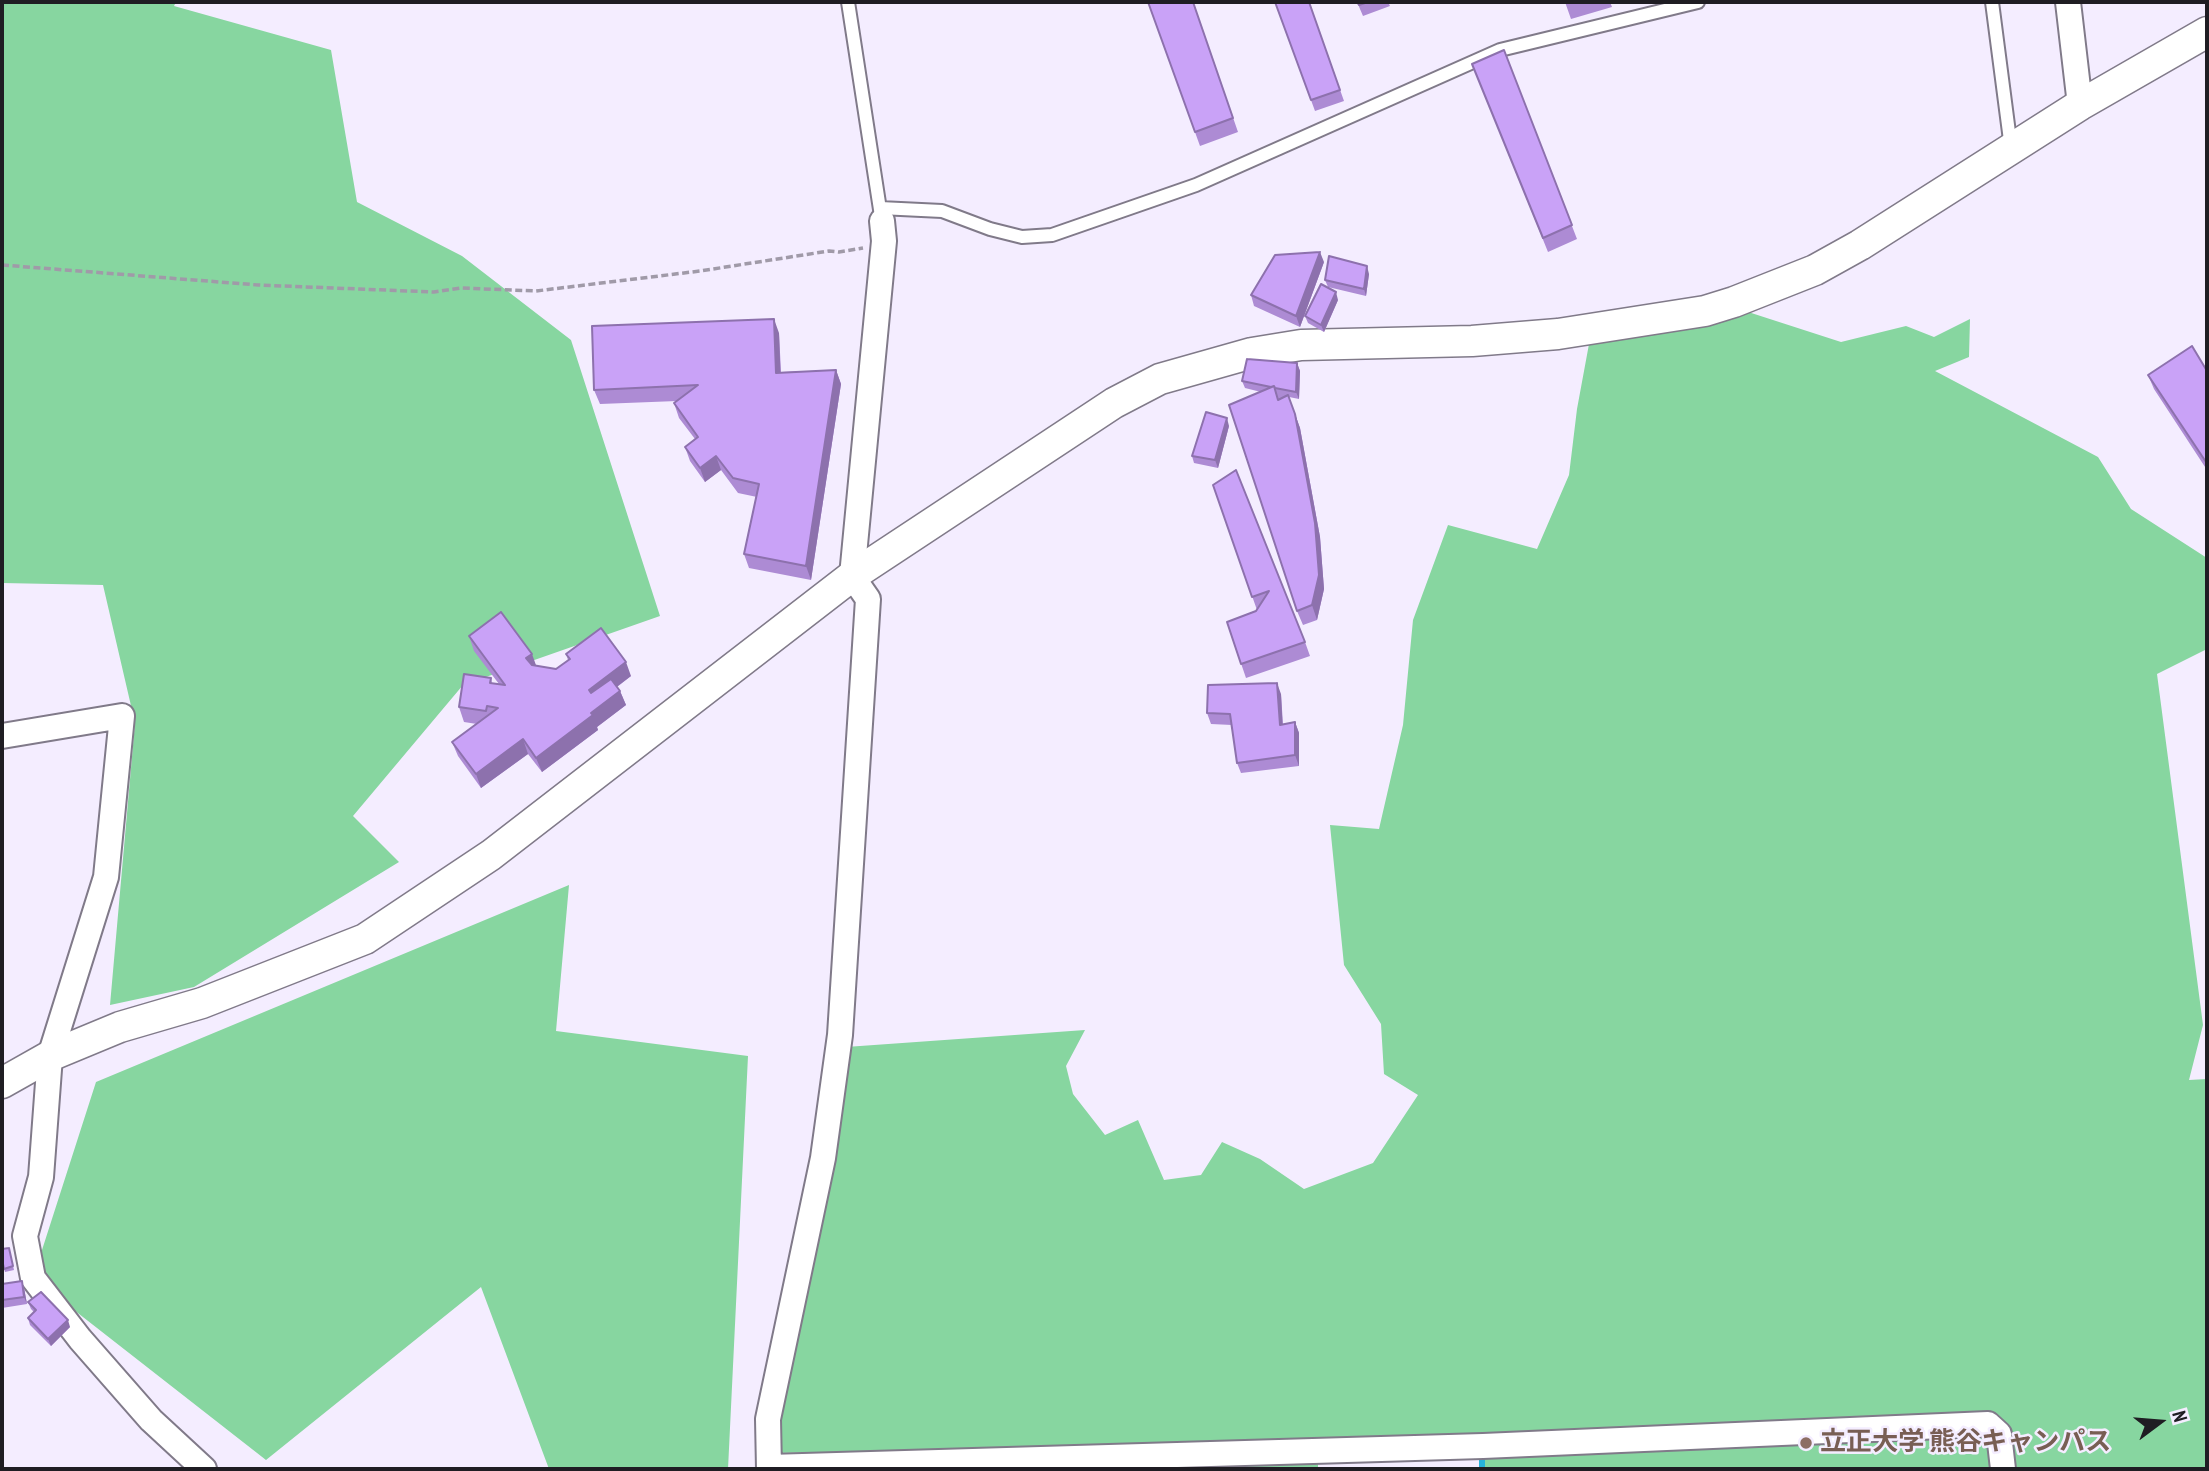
<!DOCTYPE html>
<meta charset="utf-8">
<style>
body{margin:0}
#map{position:relative;width:2209px;height:1471px;overflow:hidden;background:#f4edff;font-family:"PT Sans Narrow",sans-serif}
canvas{display:block}
.frame{position:absolute;inset:0;border:4px solid #1f1d23;pointer-events:none}
.north{position:absolute;left:2125px;top:1387px;width:70px;height:70px;-webkit-text-stroke:5px #f4edff;paint-order:stroke;rotate:74deg;font-size:19px;font-weight:700;line-height:28px;text-align:center;color:#1f1d23}
.north::after{content:'';display:block;margin:auto;width:24px;height:32px;background:#1f1d23;clip-path:polygon(50% 0,100% 100%,50% 72%,0 100%)}
</style>
<div id="map">
<canvas width="2209" height="1471"></canvas>
<div class="frame"></div>
<div class="north">N</div>
</div>
<script>
const ctx = document.querySelector('canvas').getContext('2d');
ctx.lineJoin = 'round';
function fill(path, color) {
  ctx.fillStyle = color;
  ctx.fill(path, 'evenodd');
}
function poly(rows) {
  const path = new Path2D();
  for (const r of rows) {
    path.moveTo(r[0], r[1]);
    for (let i = 2; i < r.length; i += 2) path.lineTo(r[i], r[i + 1]);
  }
  return path;
}
function strokePath(path, color, width, dash) {
  ctx.strokeStyle = color;
  ctx.lineWidth = width;
  ctx.lineCap = dash ? 'butt' : 'round';
  ctx.setLineDash(dash || []);
  ctx.stroke(path);
}
function write(font, color, halo, rows, align = 'center') {
  ctx.font = font + ' "PT Sans Narrow","Noto Sans JP",sans-serif';
  ctx.lineWidth = 5;
  ctx.setLineDash([]);
  ctx.textBaseline = 'middle';
  ctx.strokeStyle = halo;
  ctx.fillStyle = color;
  for (const [text, x, y, turn = 0] of rows) {
    ctx.save();
    ctx.translate(x, y);
    ctx.rotate((+turn || 0) * Math.PI / 180);
    ctx.textAlign = isNaN(turn) ? turn : align;
    if (halo) ctx.strokeText(text, 0, 0);
    ctx.fillText(text, 0, 0);
    ctx.restore();
  }
}
const green = poly([
 [2,2,176,2,174,6,331,50,357,202,462,256,571,340,660,616,463,685,353,816,399,862,194,987,110,1005,135,723,103,585,2,583],
 [1742,310,1841,342,1906,326,1934,337,1970,319,1969,357,1935,371,2098,457,2131,509,2207,558,2207,649,2157,674,2203,1025,2189,1080,2207,1079,2207,1469,2010,1469,2004,1428,1079,1449,774,1453,846,1047,1085,1030,1066,1066,1073,1094,1105,1135,1138,1120,1164,1180,1201,1175,1222,1142,1260,1159,1304,1189,1373,1163,1418,1095,1384,1074,1381,1024,1344,965,1330,825,1379,829,1403,725,1413,620,1448,525,1537,549,1569,475,1577,409,1589,344],
 [569,885,556,1031,748,1056,728,1469,549,1469,481,1287,266,1460,33,1278,96,1082],
 [1987,1427,2000,1469,1482,1469,1482,1450],
 [1318,1462,1318,1469,941,1469]
]);
const stream = poly([
 [1482,1469,1482,1451]
]);
const path = poly([
 [2,265,258,285,434,292,461,288,536,291,700,271,829,251,839,252,863,248]
]);
const service = poly([
 [848,2,881,216],
 [1992,2,2011,148],
 [880,208,942,211,990,229,1022,237,1052,235,1196,185,1500,50,1698,2]
]);
const minor = poly([
 [2068,2,2080,105],
 [2,736,122,716,106,877,50,1056,41,1177,25,1236,33,1278,80,1339,151,1420,204,1469],
 [769,1467,1483,1446,1988,1424,1999,1434,2003,1469],
 [769,1469,768,1419,823,1158,840,1035,868,599,852,576,884,241,882,221]
]);
const tertiary = poly([
 [2,1083,50,1056,120,1027,202,1003,365,939,491,855,852,576,1114,403,1160,379,1252,353,1301,345,1472,341,1558,334,1705,311,1734,302,1815,270,1860,245,2080,105,2207,32]
]);
const wall = poly([
 [1148,2,1193,2,1238,132,1200,146],
 [1275,2,1309,2,1344,101,1315,111],
 [1357,2,1388,2,1390,6,1363,16],
 [1565,2,1610,2,1612,7,1571,19],
 [1504,50,1577,239,1548,252,1472,64],
 [1324,262,1300,327,1254,306,1251,295],
 [1369,274,1366,296,1328,287,1325,280],
 [1338,300,1324,332,1308,323,1305,316],
 [779,333,781,372,836,370,841,384,811,580,749,568,744,554,757,497,738,493,721,470,705,482,690,461,685,447,695,439,679,418,674,403,677,401,600,404,594,390],
 [1297,363,1300,371,1299,399,1289,397,1300,428,1320,537,1324,589,1317,620,1303,625,1297,611,1261,392,1245,388,1242,381],
 [2207,371,2207,470,2154,389,2148,375],
 [1229,426,1218,468,1194,463,1192,456],
 [1213,485,1305,642,1310,656,1246,678,1227,622,1257,610],
 [469,636,536,666,556,669,568,660,566,654,631,676,617,687,620,691,626,705,597,727,598,730,542,772,528,754,481,788,458,756,452,742,477,724,464,722,459,707,491,678,492,683,499,684,474,651],
 [1281,694,1283,724,1295,722,1299,733,1299,766,1241,773,1237,763,1232,725,1211,724,1207,713],
 [9,1248,14,1270,5,1272,4,1269],
 [2,1284,24,1288,27,1304,2,1308],
 [28,1302,70,1327,51,1346,30,1325,28,1318,34,1312,31,1309]
]);
const shadedWall = poly([
 [1320,252,1324,262,1300,327,1296,316],
 [1367,266,1369,274,1366,296,1364,289],
 [1336,292,1338,300,1324,332,1321,325],
 [774,319,779,333,781,387,776,373],
 [1297,363,1300,371,1299,399,1296,392],
 [836,370,841,384,811,580,806,566],
 [1288,395,1300,428,1320,537,1324,589,1317,620,1312,605],
 [1227,418,1229,426,1218,468,1215,460],
 [716,456,721,470,705,482,700,468],
 [532,654,537,668,532,672,526,658],
 [626,662,631,676,594,704,589,690],
 [1277,683,1281,694,1283,735,1280,725],
 [620,691,626,705,597,727,598,730,542,772,536,758,591,713],
 [1295,722,1299,733,1299,766,1295,755],
 [523,739,528,754,481,788,476,774],
 [22,1281,24,1288,27,1304,24,1297],
 [68,1320,70,1327,51,1346,48,1339]
]);
const building = poly([
 [1148,2,1193,2,1233,118,1195,132,1148,2],
 [1275,2,1309,2,1340,90,1311,100,1275,2],
 [1357,2,1368,2,1359,5,1357,2],
 [1504,50,1572,225,1543,238,1472,64,1504,50],
 [1320,252,1296,316,1251,295,1275,255,1320,252],
 [1329,256,1367,266,1364,289,1325,280,1329,256],
 [1321,284,1336,292,1321,325,1305,316,1321,284],
 [774,319,776,373,836,370,806,566,744,554,759,484,733,478,716,456,700,468,685,447,698,437,674,403,698,385,594,390,592,326,774,319],
 [2192,346,2207,371,2207,462,2206,462,2148,375,2192,346],
 [1247,359,1297,363,1296,392,1275,388,1274,386,1271,387,1242,381,1247,359],
 [1274,386,1278,400,1288,395,1295,414,1315,523,1319,575,1312,605,1297,611,1229,405,1274,386],
 [1206,412,1227,418,1215,460,1192,456,1206,412],
 [1236,470,1305,642,1241,664,1227,622,1256,611,1269,591,1252,597,1213,485,1236,470],
 [501,612,532,654,526,658,532,665,556,669,570,659,566,654,601,628,626,662,589,690,591,693,611,679,620,691,591,713,593,715,536,758,523,739,476,774,452,742,498,708,487,706,486,711,459,707,464,674,491,678,490,683,505,685,469,636,501,612],
 [1277,683,1280,725,1295,722,1295,755,1237,763,1230,714,1207,713,1208,685,1277,683],
 [9,1248,13,1266,4,1269,2,1259,2,1249,9,1248],
 [22,1281,24,1297,2,1300,2,1284,22,1281],
 [41,1292,68,1320,48,1339,28,1318,36,1310,28,1302,41,1292]
]);
const markers = [
 [1806,1443,7,"#8d6e63"]
];
const educationNames = [
 ["立正大学 熊谷キャンパス",1820,1443]
];
fill(green, '#87d6a0');
strokePath(stream, '#27b2db', 6);
strokePath(service, '#807a89', 16);
strokePath(minor, '#807a89', 28);
strokePath(tertiary, '#807a89', 33);
strokePath(path, '#a09aa8', 3.5, [7, 3.5]);
strokePath(service, '#fff', 12);
strokePath(minor, '#fff', 24);
strokePath(tertiary, '#fff', 30);
fill(wall, '#ad8bd4');
fill(shadedWall, '#8d71ad');
fill(building, '#c9a2f7');
strokePath(building, '#8d71ad', 2);
for (const [x, y, r, color] of markers) {
  const dot = new Path2D();
  dot.arc(x, y, r, 0, 2 * Math.PI);
  ctx.fillStyle = color;
  ctx.fill(dot);
  strokePath(dot, '#f4edff', 2.5);
}
write('bold 26px', '#785e54', '#f4edff', educationNames, 'left');
</script>
